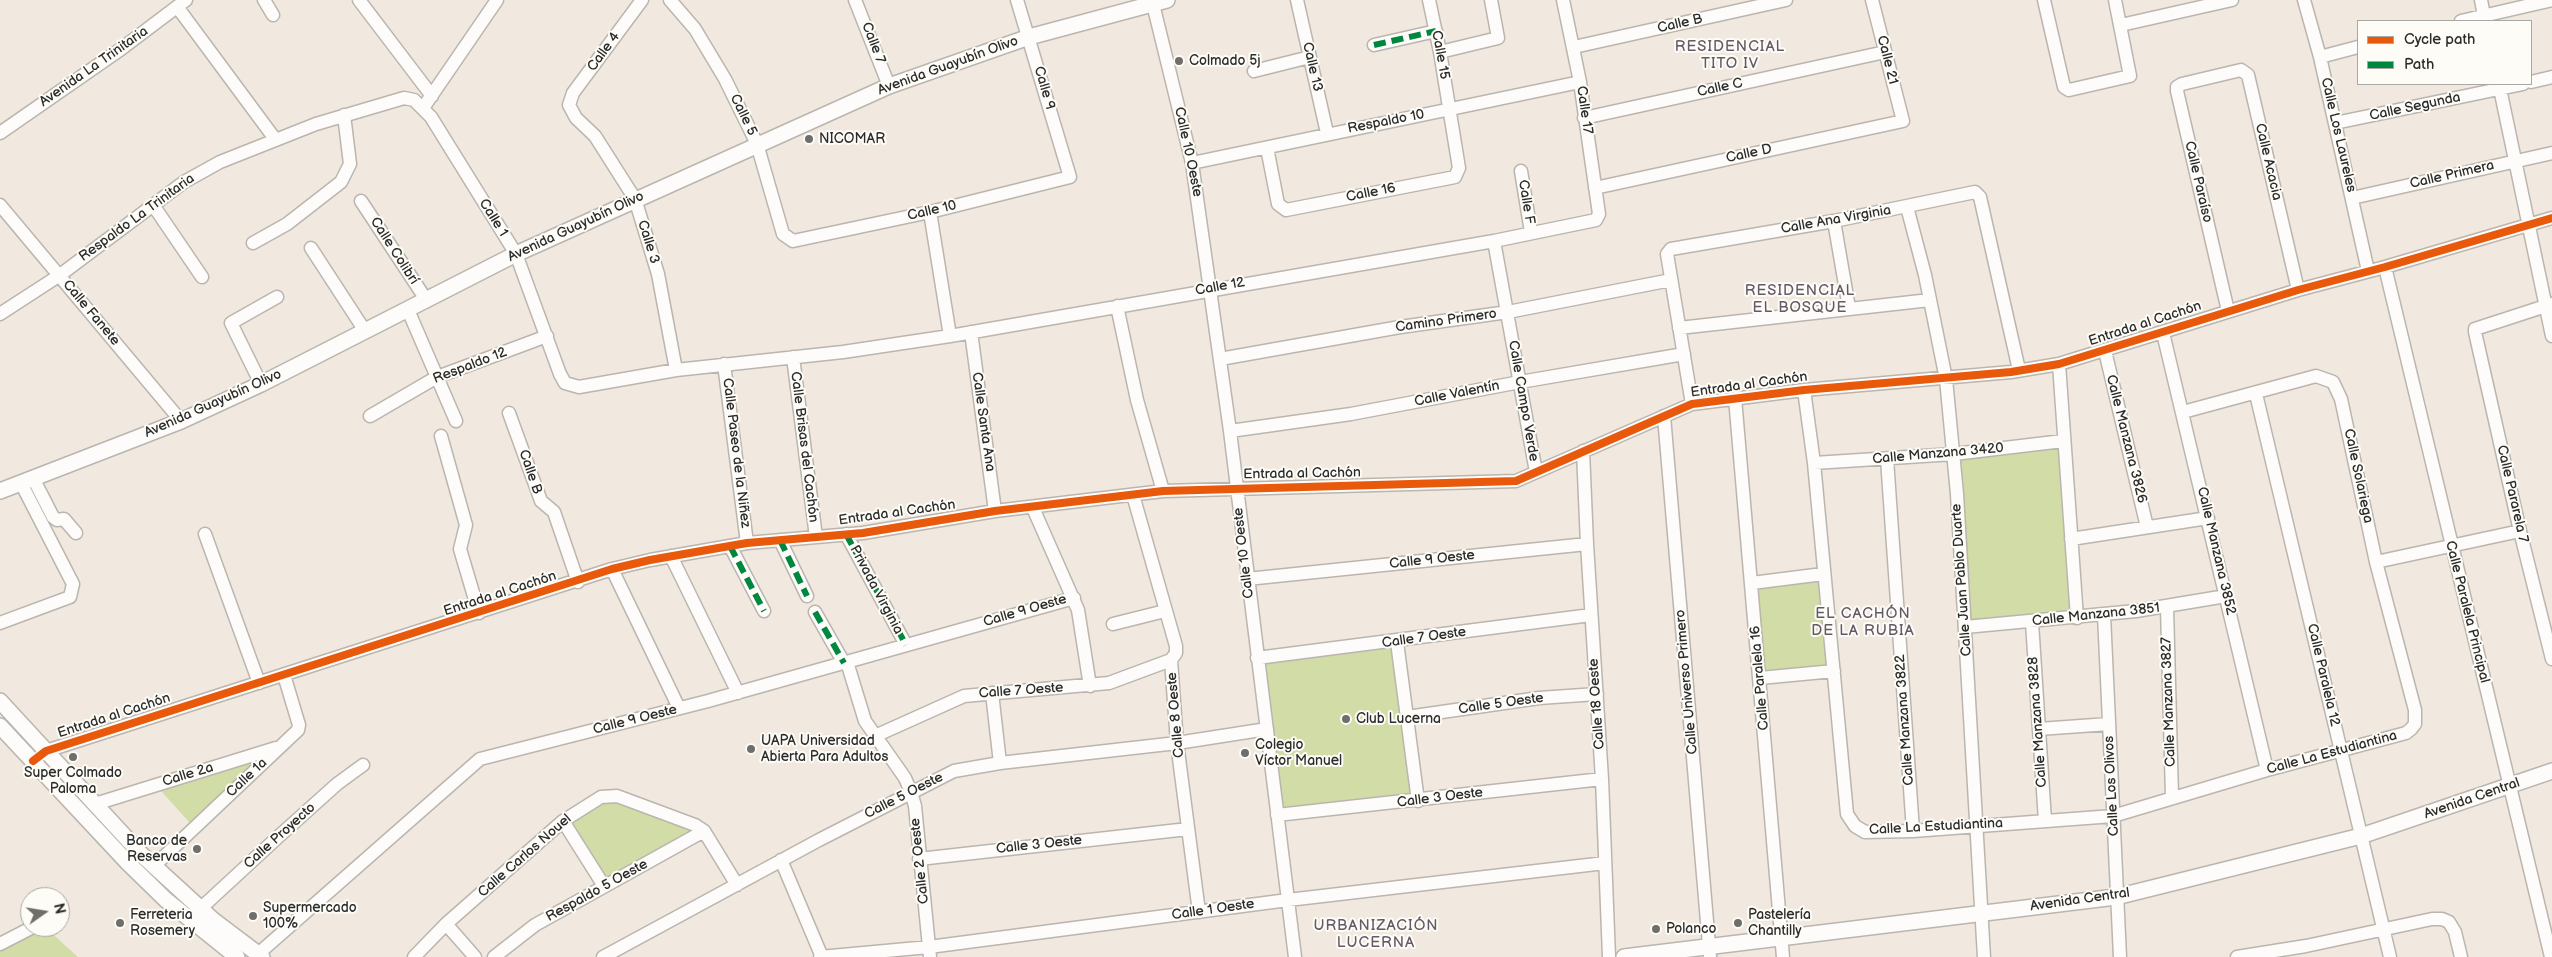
<!DOCTYPE html>
<meta charset="utf-8">
<style>
body{margin:0}
#map{position:relative;width:2552px;height:957px;overflow:hidden;background:#f1e9df;font-family:"Balsamiq Sans",sans-serif}
canvas{display:block}
.legend{position:absolute;left:2357px;top:20px;width:175px;height:65px;box-sizing:border-box;background:#fdfcf7;border:1px solid #a9a8a5;margin:0;padding:6px 9px;list-style:none;font-size:15px;color:#2b2b2b}
.legend li{display:flex;align-items:center;gap:10px;height:25px}
.legend b{width:25px;border:1px solid #a9a8a5}
.north{position:absolute;left:20px;top:887px;width:50px;height:50px;box-sizing:border-box;background:#fdfcf7;border:1px solid #a9a8a5;border-radius:50%;rotate:77deg;font-size:14px;font-weight:700;line-height:20px;text-align:center;color:#2b2b2b}
.north::after{content:'';display:block;margin:auto;width:18px;height:22px;background:#706e6a;clip-path:polygon(50% 0,100% 100%,50% 72%,0 100%)}
</style>
<div id="map">
<canvas width="2552" height="957"></canvas>
<ul class="legend">
<li><b style="height:6px;background:#e8590c"></b>Cycle path</li>
<li><b style="height:6px;background:#00873e"></b>Path</li>
</ul>
<div class="north">N</div>
</div>
<script>
const ctx = document.querySelector('canvas').getContext('2d');
ctx.lineJoin = 'round';
function fill(path, color) {
  ctx.fillStyle = color;
  ctx.fill(path, 'evenodd');
}
function poly(rows) {
  const path = new Path2D();
  for (const r of rows) {
    path.moveTo(r[0], r[1]);
    for (let i = 2; i < r.length; i += 2) path.lineTo(r[i], r[i + 1]);
  }
  return path;
}
function strokePath(path, color, width, dash) {
  ctx.strokeStyle = color;
  ctx.lineWidth = width;
  ctx.lineCap = dash ? 'butt' : 'round';
  ctx.setLineDash(dash || []);
  ctx.stroke(path);
}
function write(font, color, halo, rows, align = 'center') {
  ctx.font = font + ' "Balsamiq Sans",sans-serif';
  ctx.lineWidth = 4;
  ctx.setLineDash([]);
  ctx.textBaseline = 'middle';
  ctx.strokeStyle = halo;
  ctx.fillStyle = color;
  for (const [text, x, y, turn = 0] of rows) {
    ctx.save();
    ctx.translate(x, y);
    ctx.rotate((+turn || 0) * Math.PI / 180);
    ctx.textAlign = isNaN(turn) ? turn : align;
    if (halo) ctx.strokeText(text, 0, 0);
    ctx.fillText(text, 0, 0);
    ctx.restore();
  }
}
const green = poly([
 [2060,446,2073,615,1968,623,1957,459],
 [1819,578,1829,668,1763,674,1755,584],
 [1394,647,1413,796,1281,812,1262,661],
 [266,756,191,824,161,791],
 [606,797,697,832,607,880,570,820],
 [45,927,78,957,0,957,0,950]
]);
const minor = poly([
 [264,0,273,15],
 [359,0,432,96],
 [642,0,573,93,569,105,576,118,595,136,635,199,658,274,676,370],
 [670,0,695,29,725,79,757,144,783,234,793,241,930,212,1070,177,1017,0],
 [855,0,889,86],
 [1152,0,1192,163,1230,431,1295,957],
 [1297,0,1327,133],
 [2044,0,2064,87,2069,90,2130,76,2115,0],
 [2304,0,2320,57,2368,271],
 [2481,0,2485,21],
 [178,8,275,139],
 [2461,21,2552,0],
 [2121,25,2232,0],
 [1374,45,1436,31],
 [1574,47,1786,0],
 [1440,52,1498,38,1491,0],
 [2320,57,2358,47],
 [1254,71,1310,57],
 [2531,82,2552,77],
 [2499,84,2552,336],
 [423,108,497,0],
 [1584,118,1885,52],
 [2335,123,2523,84],
 [0,133,121,49,186,0],
 [1267,148,1278,204,1286,210,1455,177,1459,168,1440,52,1429,0],
 [1192,163,1580,82],
 [1521,171,1531,232],
 [1595,188,1903,121,1872,0],
 [2352,198,2552,153],
 [361,201,427,301],
 [0,205,181,421],
 [153,205,202,277],
 [1907,207,1925,275,1946,379,1957,494,1984,957],
 [930,212,950,336],
 [1834,221,1849,308],
 [1494,241,1536,472],
 [253,243,287,224,341,182,350,164,344,115],
 [311,248,365,331],
 [2385,267,2551,957],
 [2552,304,2475,329,2475,332,2520,531,2552,659],
 [1117,306,1137,400,1163,491],
 [408,310,456,421],
 [2228,311,2177,91,2177,87,2182,84,2241,70,2248,75,2298,290],
 [0,314,60,275,184,182,220,162,316,124,404,98,414,100,431,117,516,254,560,374,565,383,579,387,676,370,843,352,950,336,1494,241,1596,220,1599,214,1580,82,1563,0],
 [1679,328,1930,300],
 [971,332,995,511],
 [2163,333,2267,770],
 [2105,351,2147,527],
 [793,357,816,537],
 [1220,359,1400,327,1508,312,1671,280],
 [724,364,747,543],
 [2059,364,2077,618],
 [261,384,231,323,277,297],
 [1804,390,1814,463,1847,814,1855,826,1865,832,1913,831,2113,816,2267,770,2406,733,2411,729,2415,724,2415,710,2376,562,2341,399,2333,382,2316,376,2183,412],
 [2256,394,2390,957],
 [1735,398,1783,957],
 [1692,404,1667,254,1671,249,1834,221,1975,192,1980,197,2019,370],
 [509,413,541,501,554,512,578,582],
 [370,416,437,377,547,336],
 [1664,416,1710,957],
 [1230,431,1351,414,1520,382,1684,354],
 [441,436,466,525,460,549,479,613],
 [1583,451,1587,544,1602,779,1609,957],
 [1887,459,1913,831],
 [1814,463,1954,454,2063,441],
 [33,478,53,517,57,520,64,519,76,533],
 [1133,495,1176,646,1176,653,1171,660,1177,743,1199,912],
 [1033,508,1078,610,1090,686],
 [205,534,259,683],
 [846,534,906,645],
 [2071,539,2208,518],
 [780,540,807,596],
 [730,546,764,611],
 [671,556,738,693],
 [2376,562,2520,531],
 [612,569,679,708],
 [1247,579,1587,544],
 [1752,583,1823,574],
 [2167,607,2172,797],
 [815,612,844,663],
 [2104,615,2120,957],
 [2032,622,2045,821],
 [0,623,70,597,73,584,21,483],
 [1113,624,1165,611],
 [1965,627,2136,611,2226,596],
 [1397,642,1418,801],
 [1257,658,1591,615],
 [847,662,865,721,905,778,911,792,915,806,930,957],
 [1760,678,1834,671],
 [992,693,1000,763],
 [1407,717,1539,698,1597,694],
 [2039,729,2109,724],
 [875,736,964,696,1109,683,1171,660],
 [41,755,46,751,612,569,650,560,747,543,863,533,995,511,1163,491,1516,481,1692,404,1804,390,2011,372,2059,364,2298,290,2385,267,2552,218],
 [95,804,276,748],
 [1277,815,1602,779],
 [563,821,604,886],
 [919,859,1188,829],
 [781,860,822,957],
 [154,866,298,730,299,725,284,675],
 [200,909,278,837,337,784,363,765],
 [446,924,475,957],
 [0,944,33,927],
 [258,954,480,759,708,701,1074,598],
 [414,957,446,924,563,821,601,797,617,796,695,825,704,831,737,885],
 [494,957,535,925,704,831],
 [603,957,819,840,954,771,1000,763,1177,743,1267,729],
 [820,957,929,947,1288,900,1605,863],
 [2237,957,2306,946,2432,919,2442,919,2449,922,2455,932,2461,957]
]);
const major = poly([
 [0,491,181,421,261,384,516,254,889,86,1029,37,1167,0],
 [0,701,142,855,213,920,262,957],
 [0,726,128,863,166,900,237,957],
 [1624,957,2116,897,2361,836,2552,771]
]);
const quiet = poly([
 [1374,45,1436,31],
 [846,534,906,645],
 [780,540,807,596],
 [730,546,764,611],
 [815,612,844,663]
]);
const cycleway = poly([
 [33,761,46,751,612,569,650,560,747,543,863,533,995,511,1163,491,1516,481,1692,404,1804,390,2011,372,2059,364,2298,290,2385,267,2552,218]
]);
const markers = [
 [1179,61,5,"#706e6a"],
 [809,139,5,"#706e6a"],
 [1346,719,5,"#706e6a"],
 [751,749,5,"#706e6a"],
 [1245,753,5,"#706e6a"],
 [73,757,5,"#706e6a"],
 [197,849,5,"#706e6a"],
 [253,916,5,"#706e6a"],
 [120,923,5,"#706e6a"],
 [1738,923,5,"#706e6a"],
 [1656,929,5,"#706e6a"]
];
const streetNames = [
 ["Calle B",1680,24,-13],
 ["Calle 7",873,43,69],
 ["Calle 4",604,52,-54],
 ["Calle 15",1440,55,80],
 ["Calle 21",1887,60,76],
 ["Avenida Guayubín Olivo",948,66,-20],
 ["Avenida La Trinitaria",94,67,-35],
 ["Calle 13",1312,67,77],
 ["Calle 9",1044,88,74],
 ["Calle C",1720,88,-12],
 ["Calle Segunda",2415,107,-12],
 ["Calle 17",1584,110,82],
 ["Calle 5",743,115,64],
 ["Respaldo 10",1386,122,-11],
 ["Calle Los Laureles",2338,135,77],
 ["Calle 10 Oeste",1188,152,78],
 ["Calle D",1749,154,-12],
 ["Calle Acacia",2268,162,77],
 ["Calle Primera",2452,175,-13],
 ["Calle Paraíso",2198,182,77],
 ["Calle 16",1371,193,-11],
 ["Calle F",1526,202,81],
 ["Calle 10",932,211,-13],
 ["Respaldo La Trinitaria",137,218,-36],
 ["Calle 1",493,218,58],
 ["Calle Ana Virginia",1836,220,-10],
 ["Avenida Guayubín Olivo",576,227,-25],
 ["Calle 3",648,242,73],
 ["Calle Colibrí",394,251,57],
 ["Calle 12",1220,287,-10],
 ["Calle Fanete",91,313,50],
 ["Camino Primero",1446,321,-8],
 ["Entrada al Cachón",2145,324,-18],
 ["Respaldo 12",470,366,-21],
 ["Entrada al Cachón",1749,385,-8],
 ["Calle Valentín",1457,394,-11],
 ["Calle Campo Verde",1523,401,80],
 ["Avenida Guayubín Olivo",213,404,-24],
 ["Calle Santa Ana",983,422,82],
 ["Calle Manzana 3826",2126,439,76],
 ["Calle Brisas del Cachón",804,447,83],
 ["Calle Paseo de la Niñez",736,453,83],
 ["Calle Manzana 3420",1938,454,-5],
 ["Calle B",530,472,71],
 ["Entrada al Cachón",1302,474,-1],
 ["Calle Solariega",2358,476,78],
 ["Calle Pararela 7",2512,494,77],
 ["Entrada al Cachón",897,513,-8],
 ["Calle Manzana 3852",2216,551,77],
 ["Calle 10 Oeste",1244,553,-97],
 ["Calle 9 Oeste",1432,560,-6],
 ["Calle Juan Pablo Duarte",1962,580,-94],
 ["Privada Virginia",876,590,62],
 ["Entrada al Cachón",500,594,-18],
 ["Calle 9 Oeste",1025,611,-16],
 ["Calle Paralela Principal",2467,612,76],
 ["Calle Manzana 3851",2096,615,-6],
 ["Calle 7 Oeste",1424,638,-8],
 ["Calle Paralela 12",2323,675,77],
 ["Calle Paralela 16",1760,678,-95],
 ["Calle Universo Primero",1687,682,-95],
 ["Calle 7 Oeste",1021,691,-4],
 ["Calle Manzana 3827",2169,702,-92],
 ["Calle 5 Oeste",1501,704,-8],
 ["Calle 18 Oeste",1597,704,-94],
 ["Calle 8 Oeste",1176,715,-95],
 ["Entrada al Cachón",114,716,-18],
 ["Calle 9 Oeste",635,720,-14],
 ["Calle Manzana 3822",1905,720,-94],
 ["Calle Manzana 3828",2038,722,-94],
 ["Calle La Estudiantina",2332,753,-15],
 ["Calle 2a",188,775,-17],
 ["Calle 1a",247,778,-43],
 ["Calle Los Olivos",2112,786,-93],
 ["Calle 5 Oeste",904,796,-27],
 ["Calle 3 Oeste",1440,798,-7],
 ["Avenida Central",2472,799,-19],
 ["Calle La Estudiantina",1936,827,-3],
 ["Calle Proyecto",280,836,-42],
 ["Calle 3 Oeste",1039,845,-6],
 ["Calle Carlos Nouel",525,856,-41],
 ["Calle 2 Oeste",920,861,-96],
 ["Respaldo 5 Oeste",597,891,-29],
 ["Avenida Central",2080,900,-8],
 ["Calle 1 Oeste",1213,910,-8]
];
const poiNames = [
 ["Colmado 5j",1189,61],
 ["NICOMAR",819,139],
 ["Club Lucerna",1356,719],
 ["UAPA Universidad",761,741],
 ["Abierta Para Adultos",761,757],
 ["Colegio",1255,745],
 ["Víctor Manuel",1255,761],
 ["Super Colmado",73,773,"center"],
 ["Paloma",73,789,"center"],
 ["Banco de",187,841,"right"],
 ["Reservas",187,857,"right"],
 ["Supermercado",263,908],
 ["100%",263,924],
 ["Ferreteria",130,915],
 ["Rosemery",130,931],
 ["Pastelería",1748,915],
 ["Chantilly",1748,931],
 ["Polanco",1666,929]
];
const neighbourhoodNames = [
 ["RESIDENCIAL",1730,47],
 ["TITO IV",1730,64],
 ["RESIDENCIAL",1800,291],
 ["EL BOSQUE",1800,308],
 ["EL CACHÓN",1863,614],
 ["DE LA RUBIA",1863,631],
 ["URBANIZACIÓN",1376,926],
 ["LUCERNA",1376,943]
];
fill(green, '#d1dca6');
strokePath(minor, '#bab5af', 15);
strokePath(major, '#bab5af', 18);
strokePath(minor, '#fdfcfa', 12);
strokePath(major, '#fdfcfa', 15);
strokePath(quiet, '#00873e', 6, [12, 6]);
strokePath(cycleway, '#e8590c', 8);
for (const [x, y, r, color] of markers) {
  const dot = new Path2D();
  dot.arc(x, y, r, 0, 2 * Math.PI);
  ctx.fillStyle = color;
  ctx.fill(dot);
  strokePath(dot, '#fdfcf7', 2);
}
write('14px', '#2b2b2b', '#fdfcf7', streetNames);
write('14px', '#2b2b2b', '#fdfcf7', poiNames, 'left');
ctx.letterSpacing = '1px';
write('15px', '#645a67', '#fdfcf7', neighbourhoodNames);
ctx.letterSpacing = '0px';
</script>
